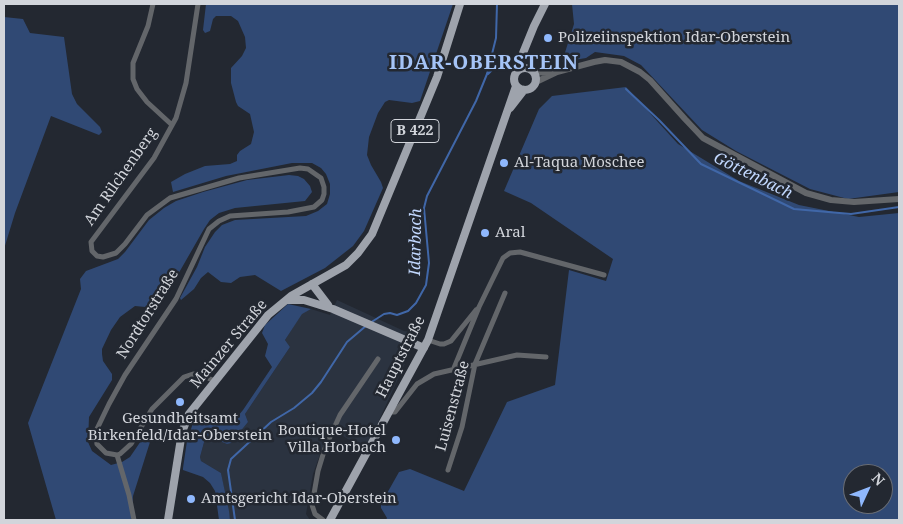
<!DOCTYPE html>
<meta charset="utf-8">
<style>
body{margin:0}
#map{position:relative;width:903px;height:524px;overflow:hidden;background:#232831;font-family:"Noto Serif",serif}
canvas{display:block}
.frame{position:absolute;inset:0;border:5px solid #d2d5db;pointer-events:none}
.north{position:absolute;left:843px;top:464px;width:50px;height:50px;box-sizing:border-box;background:#232831;border:1px solid #696d75;border-radius:50%;rotate:47deg;font-size:14px;font-weight:700;line-height:20px;text-align:center;color:#d2d5db}
.north::after{content:'';display:block;margin:auto;width:18px;height:22px;background:#8fb8fd;clip-path:polygon(50% 0,100% 100%,50% 72%,0 100%)}
</style>
<div id="map">
<canvas width="903" height="524"></canvas>
<div class="frame"></div>
<div class="north">N</div>
</div>
<script>
const ctx = document.querySelector('canvas').getContext('2d');
ctx.lineJoin = 'round';
function fill(path, color) {
  ctx.fillStyle = color;
  ctx.fill(path, 'evenodd');
}
function poly(rows) {
  const path = new Path2D();
  for (const r of rows) {
    if (r.length === 3) {
      path.moveTo(r[0] + r[2], r[1]);
      path.arc(r[0], r[1], r[2], 0, 2 * Math.PI);
      continue;
    }
    path.moveTo(r[0], r[1]);
    for (let i = 2; i < r.length; i += 2) path.lineTo(r[i], r[i + 1]);
  }
  return path;
}
function strokePath(path, color, width, dash) {
  ctx.strokeStyle = color;
  ctx.lineWidth = width;
  ctx.lineCap = dash ? 'butt' : 'round';
  ctx.setLineDash(dash || []);
  ctx.stroke(path);
}
function write(font, color, halo, rows, align = 'center') {
  ctx.font = font + ' "Noto Serif",serif';
  ctx.lineWidth = 5;
  ctx.setLineDash([]);
  ctx.textBaseline = 'middle';
  ctx.strokeStyle = halo;
  ctx.fillStyle = color;
  for (const [text, x, y, turn = 0] of rows) {
    ctx.save();
    ctx.translate(x, y);
    ctx.rotate((+turn || 0) * Math.PI / 180);
    ctx.textAlign = isNaN(turn) ? turn : align;
    if (halo) ctx.strokeText(text, 0, 0);
    ctx.fillText(text, 0, 0);
    ctx.restore();
  }
}
const built = poly([
 [337,300,404,331,419,333,376,427,364,449,335,431,334,432,329,429,313,474,306,514,310,520,230,520,221,473,201,461,200,457,206,435,231,443,248,422,245,414,290,347,285,340,302,313,311,309,330,315]
]);
const green = poly([
 [206,4,453,4,420,101,412,103,389,100,385,102,378,113,369,137,367,155,371,165,381,182,383,188,364,231,353,246,325,268,281,291,255,275,240,277,231,283,221,282,208,272,201,278,194,289,181,300,180,298,197,267,205,247,215,232,222,225,235,220,306,216,318,211,327,204,330,194,330,184,326,174,321,168,312,163,292,163,226,176,173,192,171,182,185,174,205,166,230,164,237,161,237,155,240,151,251,144,254,132,250,114,238,106,236,102,231,83,231,68,242,56,246,48,245,37,238,21,231,16,216,16,213,19,210,31,205,33,203,30],
 [572,4,899,4,899,192,848,199,810,189,736,151,702,130,641,65,624,56,595,52,586,58,562,62,574,24],
 [4,17,23,19,30,33,64,37,72,94,77,104,100,127,102,132,99,135,51,116,15,213,4,249],
 [626,87,678,144,739,181,799,205,859,217,899,213,899,520,386,520,387,518,381,508,381,504,399,472,410,469,464,491,507,402,555,385,569,270,606,281,613,259,531,203,504,191,539,109,552,96],
 [853,474,883,474,883,504,853,504],
 [289,175,298,176,304,179,310,186,312,192,305,201,235,208,219,213,210,220,204,229,161,304,156,308,135,306,120,317,111,330,102,349,102,354,103,361,112,374,112,380,89,417,88,442,92,451,111,465,122,462,130,457,143,438,149,439,150,442,133,496,131,520,56,520,28,423,81,289,80,279,86,271,118,259,125,252,149,220,164,208,176,201,203,192,247,180],
 [288,304,311,309,302,314,285,340,290,347,245,414,248,422,231,443,227,444,206,435,200,457,201,461,221,473,229,511,230,520,219,520,215,491,210,483,203,477,183,470,183,468,187,441,195,417,198,415,201,414,217,418,231,418,238,416,243,410,272,367,265,356,268,344,262,333,265,325]
]);
const stream = poly([
 [488,74,497,65],
 [626,89,659,120,701,164,794,209,851,214,899,207],
 [370,323,384,314,390,313,397,315,408,311,416,303,426,285,429,263,424,208,427,196,476,101,487,74,496,38,497,4],
 [235,520,228,470,231,459,271,422,294,408,312,393,321,382,347,342,367,325]
]);
const minor = poly([
 [153,4,148,26,133,63,133,79,137,89,147,102,172,125],
 [198,4,186,83,176,118,154,158,91,242,92,251,97,256,103,257,116,253,125,244,147,215,170,198,239,178,300,168,308,169,321,178,324,187,324,194,322,200,314,207,288,212,230,216,219,221,209,229,176,299,125,375,109,404,95,433,97,444,106,453,117,455,120,454,131,444,152,409,184,377,193,374,198,374,215,381],
 [428,340,440,344,444,344,451,341,476,310],
 [454,368,479,307,503,258,510,253,520,252,604,275],
 [389,412,395,412,417,384,434,374,517,355,546,357],
 [117,455,129,495,134,520],
 [448,470,462,427,475,364,505,293],
 [323,520,315,514,312,505,318,471,325,448,340,415,378,359]
]);
const tertiary = poly([
 [534,72,551,73],
 [536,82,557,72,594,62,605,60,621,62,640,72,650,80,685,119,703,138,806,193,831,200,854,202,899,199]
]);
const primary = poly([
 [525,79,11],
 [519,69,523,53,534,26,545,4],
 [510,108,524,90],
 [312,284,328,305],
 [288,300,304,300,333,309,424,348],
 [168,520,182,432,189,414,268,315,291,296,346,265,358,253,372,234,437,77,460,4],
 [330,520,428,340,516,86]
]);
const markers = [
 [548,38,5,"#8fb8fd"],
 [504,163,5,"#8fb8fd"],
 [485,233,5,"#8fb8fd"],
 [180,402,5,"#8fb8fd"],
 [396,440,5,"#8fb8fd"],
 [191,499,5,"#8fb8fd"]
];
const shields = [
 [415,131,48]
];
const shieldNames = [
 ["B 422",415,131]
];
const poiNames = [
 ["Polizeiinspektion Idar-Oberstein",558,38],
 ["Al-Taqua Moschee",514,163],
 ["Aral",495,233],
 ["Gesundheitsamt",180,419,"center"],
 ["Birkenfeld/Idar-Oberstein",180,436,"center"],
 ["Boutique-Hotel",386,431,"right"],
 ["Villa Horbach",386,448,"right"],
 ["Amtsgericht Idar-Oberstein",201,499]
];
const streetNames = [
 ["Am Rilchenberg",121,177,-55],
 ["Nordtorstraße",148,314,-58],
 ["Mainzer Straße",229,344,-50],
 ["Hauptstraße",401,357,-63],
 ["Luisenstraße",453,406,-75]
];
const waterNames = [
 ["Göttenbach",753,176,26],
 ["Idarbach",416,242,-89]
];
const districtNames = [
 ["IDAR-OBERSTEIN",484,63]
];
fill(built, '#2b3340');
fill(green, '#304974');
strokePath(stream, '#4067a8', 2);
strokePath(minor, '#63666a', 5);
strokePath(tertiary, '#63666a', 6);
strokePath(primary, '#9ea3ac', 8);
for (const [x, y, r, color] of markers) {
  const dot = new Path2D();
  dot.arc(x, y, r, 0, 2 * Math.PI);
  ctx.fillStyle = color;
  ctx.fill(dot);
  strokePath(dot, '#232831', 2);
}
for (const [x, y, w] of shields) {
  const box = new Path2D();
  box.roundRect(x - w / 2, y - 11.5, w, 23, 4);
  ctx.fillStyle = '#232831';
  ctx.fill(box);
  strokePath(box, '#d2d5db', 1);
}
write('bold 14px', '#d2d5db', null, shieldNames);
write('15px', '#d2d5db', '#232831', poiNames, 'left');
write('15px', '#d2d5db', '#232831', streetNames);
write('italic 16px', '#c1d7fd', '#232831', waterNames);
ctx.letterSpacing = '1px';
write('bold 20px', '#a5c4f7', '#232831', districtNames);
ctx.letterSpacing = '0px';
</script>
